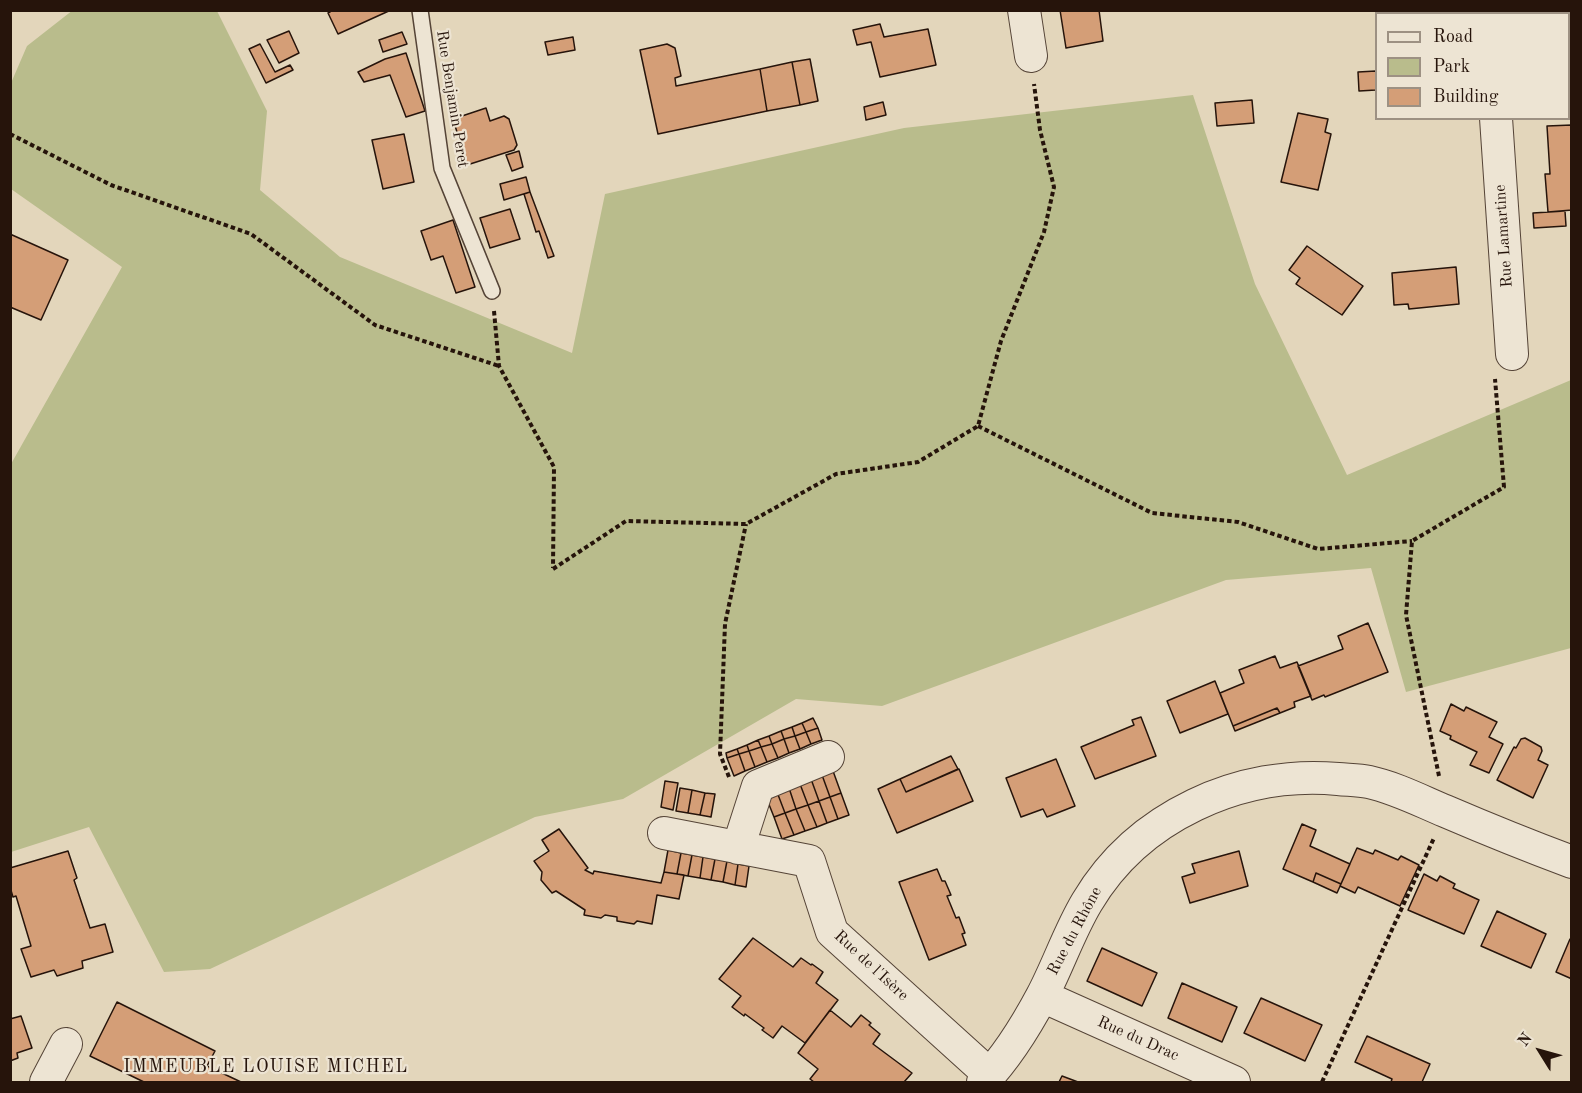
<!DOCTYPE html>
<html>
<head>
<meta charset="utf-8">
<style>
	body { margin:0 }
	#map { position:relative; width:1582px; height:1093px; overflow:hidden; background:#e3d6bb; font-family:"Old Standard TT",serif }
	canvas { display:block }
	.frame { position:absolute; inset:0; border:12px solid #26140b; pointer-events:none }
	.legend { position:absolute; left:1375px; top:12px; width:195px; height:108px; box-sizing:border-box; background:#ede4d3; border:2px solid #9d9183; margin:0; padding:8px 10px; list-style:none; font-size:18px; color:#26140b }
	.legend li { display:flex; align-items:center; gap:12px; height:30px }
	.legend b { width:30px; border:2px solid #9d9183 }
	.north { position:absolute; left:1510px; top:1021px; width:60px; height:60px; -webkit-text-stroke:4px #ede4d3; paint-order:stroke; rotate:307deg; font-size:16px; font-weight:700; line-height:24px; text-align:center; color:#26140b }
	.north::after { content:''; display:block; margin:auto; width:21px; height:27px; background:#26140b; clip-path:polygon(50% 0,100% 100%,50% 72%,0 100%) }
</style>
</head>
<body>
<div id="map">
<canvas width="1582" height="1093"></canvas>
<div class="frame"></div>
<ul class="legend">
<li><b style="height:8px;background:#ede4d3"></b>Road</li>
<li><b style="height:16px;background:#b9bc8c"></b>Park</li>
<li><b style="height:16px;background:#d49e77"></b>Building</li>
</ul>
<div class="north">N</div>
</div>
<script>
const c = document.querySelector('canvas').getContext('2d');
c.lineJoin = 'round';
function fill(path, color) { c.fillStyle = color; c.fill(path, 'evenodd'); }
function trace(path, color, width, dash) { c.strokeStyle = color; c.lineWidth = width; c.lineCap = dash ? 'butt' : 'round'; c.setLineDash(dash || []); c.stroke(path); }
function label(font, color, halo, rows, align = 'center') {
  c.font = font + ' "Old Standard TT",serif'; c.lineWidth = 4.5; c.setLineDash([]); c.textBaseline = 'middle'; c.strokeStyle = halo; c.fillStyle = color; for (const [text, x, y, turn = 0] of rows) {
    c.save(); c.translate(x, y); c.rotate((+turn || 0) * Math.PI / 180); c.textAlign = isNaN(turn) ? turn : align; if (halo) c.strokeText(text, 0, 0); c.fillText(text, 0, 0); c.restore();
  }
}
fill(new Path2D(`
	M73,10L217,11L267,111L260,190L340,257L572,353L605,194L904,128L1193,95L1255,284L1347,475L1571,380V648L1406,692L1371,568L1226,580L882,706L796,699L623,799L535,817L210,969L164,972L89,827L11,852V464L122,267L11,189V83L27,46Z`), '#b9bc8c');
const building = new Path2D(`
	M333,10H391L338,34L328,13Z
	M1060,10H1099L1103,41L1066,48Z
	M1416,10H1454V14H1416Z
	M1531,10H1565V14H1532Z
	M880,24L884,37L928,29L936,65L880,77L871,42L857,45L853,30Z
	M289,31L299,53L279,63L267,40Z
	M402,32L407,44L383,52L379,40Z
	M573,37L575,50L548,55L545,42Z
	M260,44L275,72L290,65L293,70L266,83L249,49Z
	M667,44L675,48L681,76L675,78L676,86L760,69L767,111L658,134L640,50Z
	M406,53L425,111L406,117L390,75L364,82L358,72L385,59Z
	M810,59L818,101L800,105L792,62Z
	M792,62L800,105L767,111L760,69Z
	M1376,71V90L1359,91L1358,72Z
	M1252,100L1254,123L1217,126L1215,103Z
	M883,102L886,115L866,120L864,107Z
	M486,108L490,121L504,116L509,119L517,145L514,150L467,165L453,119Z
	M1298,113L1328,119L1325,132L1331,134L1318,190L1281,182Z
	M1572,125V210L1548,212L1545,174H1550L1547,126Z
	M404,134L414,182L383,189L372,140Z
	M519,151L523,167L512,171L506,155Z
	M526,177L530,192L504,200L500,184Z
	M530,192L554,256L548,258L539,231L536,232L524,194Z
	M510,209L520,239L490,248L480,218Z
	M1565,211L1566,226L1534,228L1533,213Z
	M453,220L475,287L456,293L443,256L431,260L421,231Z
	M10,234L68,260L41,320L10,307Z
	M1307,246L1363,286L1342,315L1296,284L1300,278L1289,270Z
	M1456,267L1459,304L1409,309L1408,304L1394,305L1392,273Z
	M1368,623L1388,672L1325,697L1324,695L1312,700L1298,666L1343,649L1338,636Z
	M1275,656L1280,668L1297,662L1311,696L1294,702L1295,707L1280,713L1277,708L1233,726L1220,693L1244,683L1239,670Z
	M1215,681L1228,714L1180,733L1167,701Z
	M1451,704L1464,711L1466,707L1497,722L1489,737L1503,744L1489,773L1470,765L1477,752L1450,739L1451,736L1440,731Z
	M1277,708L1280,713L1235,731L1233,726Z
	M1141,717L1156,756L1095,779L1081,747L1134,725L1132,720Z
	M813,718L818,728L806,732L802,723Z
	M802,723L806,732L795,736L792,727Z
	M792,727L795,736L784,739L781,731Z
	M818,728L822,740L811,744L806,732Z
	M781,731L784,739L772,744L769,736Z
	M806,732L811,744L800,749L795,736Z
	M769,736L772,744L761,747L758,740Z
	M795,736L800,749L789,753L784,739Z
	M1525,738L1541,747L1542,751L1538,760L1548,765L1533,798L1497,780L1514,747L1516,748L1521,739Z
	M784,739L789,753L778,758L772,744Z
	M758,740L761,747L749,751L747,745Z
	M772,744L778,758L767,762L761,747Z
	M747,745L749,751L739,754L737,749Z
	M761,747L767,762L755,767L749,751Z
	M737,749L739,754L727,758L726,753Z
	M749,751L755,767L745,771L739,754Z
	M739,754L745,771L734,776L727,758Z
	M951,756L958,769L906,792L900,779Z
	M1056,759L1075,806L1047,817L1043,809L1021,817L1006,778Z
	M959,769L973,801L897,833L878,789L900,779L906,792Z
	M833,771L841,793L830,797L822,775Z
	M822,775L830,797L819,801L811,779Z
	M811,779L819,801L808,805L800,784Z
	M665,781L678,783L673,810L661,807Z
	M800,784L808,805L796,809L789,788Z
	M680,788L692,790L688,813L676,811Z
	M789,788L796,809L785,813L777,792Z
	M692,790L705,793L700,815L688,813Z
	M777,792L785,813L774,817L766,797Z
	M705,793L715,794L711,817L700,815Z
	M841,793L849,815L838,819L830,797Z
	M830,797L838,819L827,823L819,801Z
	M819,801L827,823L817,827L808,805Z
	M808,805L817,827L805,831L796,809Z
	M796,809L805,831L794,835L785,813Z
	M785,813L794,835L782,839L774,817Z
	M1302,824L1316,830L1310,846L1350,864L1341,884L1316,873L1313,882L1283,869Z
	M559,829L588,868L585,870L593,874L594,871L661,883L664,872L684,875L679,899L657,895L652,924L637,921L634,924L617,921V917L605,915L601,918L584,915L585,910L556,891L552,893L541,880L542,872L534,861L549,851L542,840Z
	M1357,848L1373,854L1375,850L1398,860L1401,856L1419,865L1400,906L1358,887L1355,893L1340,886Z
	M668,850L681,853L677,874L664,872Z
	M68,851L77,878L74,880L90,928L105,924L113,952L82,961L83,968L57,976L54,970L31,977L21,949L31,946L16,896L13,897L10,887V868Z
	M1239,851L1248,886L1190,903L1182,877L1195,873L1192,864Z
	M681,853L692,855L688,876L677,874Z
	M692,855L703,857L700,878L688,876Z
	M703,857L715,859L711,880L700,878Z
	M715,859L727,861L723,882L711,880Z
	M727,861L738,864L735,885L723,882Z
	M738,864L749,866L746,887L735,885Z
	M937,869L942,881H945L951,895L947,896L956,918L959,917L965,933L962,934L966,945L929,960L899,882Z
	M1316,873L1341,884L1337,893L1313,882Z
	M1424,874L1437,881L1440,876L1455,884L1453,888L1479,900L1464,934L1408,910Z
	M1497,911L1546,934L1531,968L1481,946Z
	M753,938L793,967L801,958L811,965L812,964L823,972L816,983L838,1000L805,1043L782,1026L773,1038L762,1030L764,1028L745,1014L744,1016L732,1007L741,996L719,979Z
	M1570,939H1572V979L1556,972Z
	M1102,948L1157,973L1142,1006L1087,981Z
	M1182,983L1237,1007L1222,1042L1168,1018Z
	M1261,998L1322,1025L1305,1061L1244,1033Z
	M117,1002L215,1051L207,1066L241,1082H144L90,1056Z
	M830,1010L851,1027L861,1015L871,1023L869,1025L880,1034L873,1044L912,1073L904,1082H814L810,1079L818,1069L798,1053Z
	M21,1016L32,1048L17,1053L18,1058L10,1061V1019Z
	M1367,1036L1430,1064L1422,1082H1391L1392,1079L1355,1062Z
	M1062,1076L1078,1082H1059Z`);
fill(building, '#d49e77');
trace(building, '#26140b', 1.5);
const service = new Path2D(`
	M420,10L442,168L492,291`);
const minor = new Path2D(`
	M1024,10L1031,56
	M1489,10V14
	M1496,118L1512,354
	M664,833L809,861L832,932L990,1075
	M738,848L758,786L828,757
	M1042,996L1234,1082
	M46,1082L66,1044
	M983,1082C1006,1058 1026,1026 1042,996C1058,966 1069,932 1087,902C1138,816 1240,770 1338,779C1348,780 1359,780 1369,782C1396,788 1421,801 1445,811C1487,829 1529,846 1572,862`);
trace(service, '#554437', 18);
trace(minor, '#554437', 34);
trace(new Path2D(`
	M10,134L111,185L251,234L375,325L499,366
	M494,311L499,366L554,467L553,568
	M978,426L1152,513L1238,522L1318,549L1412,541
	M553,569L626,521L746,524L836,474L918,462L978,426L1001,341L1044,232L1054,187L1040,130L1034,84
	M1439,776L1406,615L1412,541L1504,487L1495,379
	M729,777L720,754L725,624L746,524
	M1322,1082L1434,838`), '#26140b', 4, [4.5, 3]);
trace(service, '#ede4d3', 15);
trace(minor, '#ede4d3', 32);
label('16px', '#26140b', '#ede4d3', [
	["Rue Benjamin Peret",452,99,81],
	["Rue Lamartine",1504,236,-94],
	["Rue du Rhône",1075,931,-62],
	["Rue de l'Isère",871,966,43],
	["Rue du Drac",1138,1039,24]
]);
c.letterSpacing = '1.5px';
label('18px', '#26140b', '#ede4d3', [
	["IMMEUBLE LOUISE MICHEL",266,1067]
]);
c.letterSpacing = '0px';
</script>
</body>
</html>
